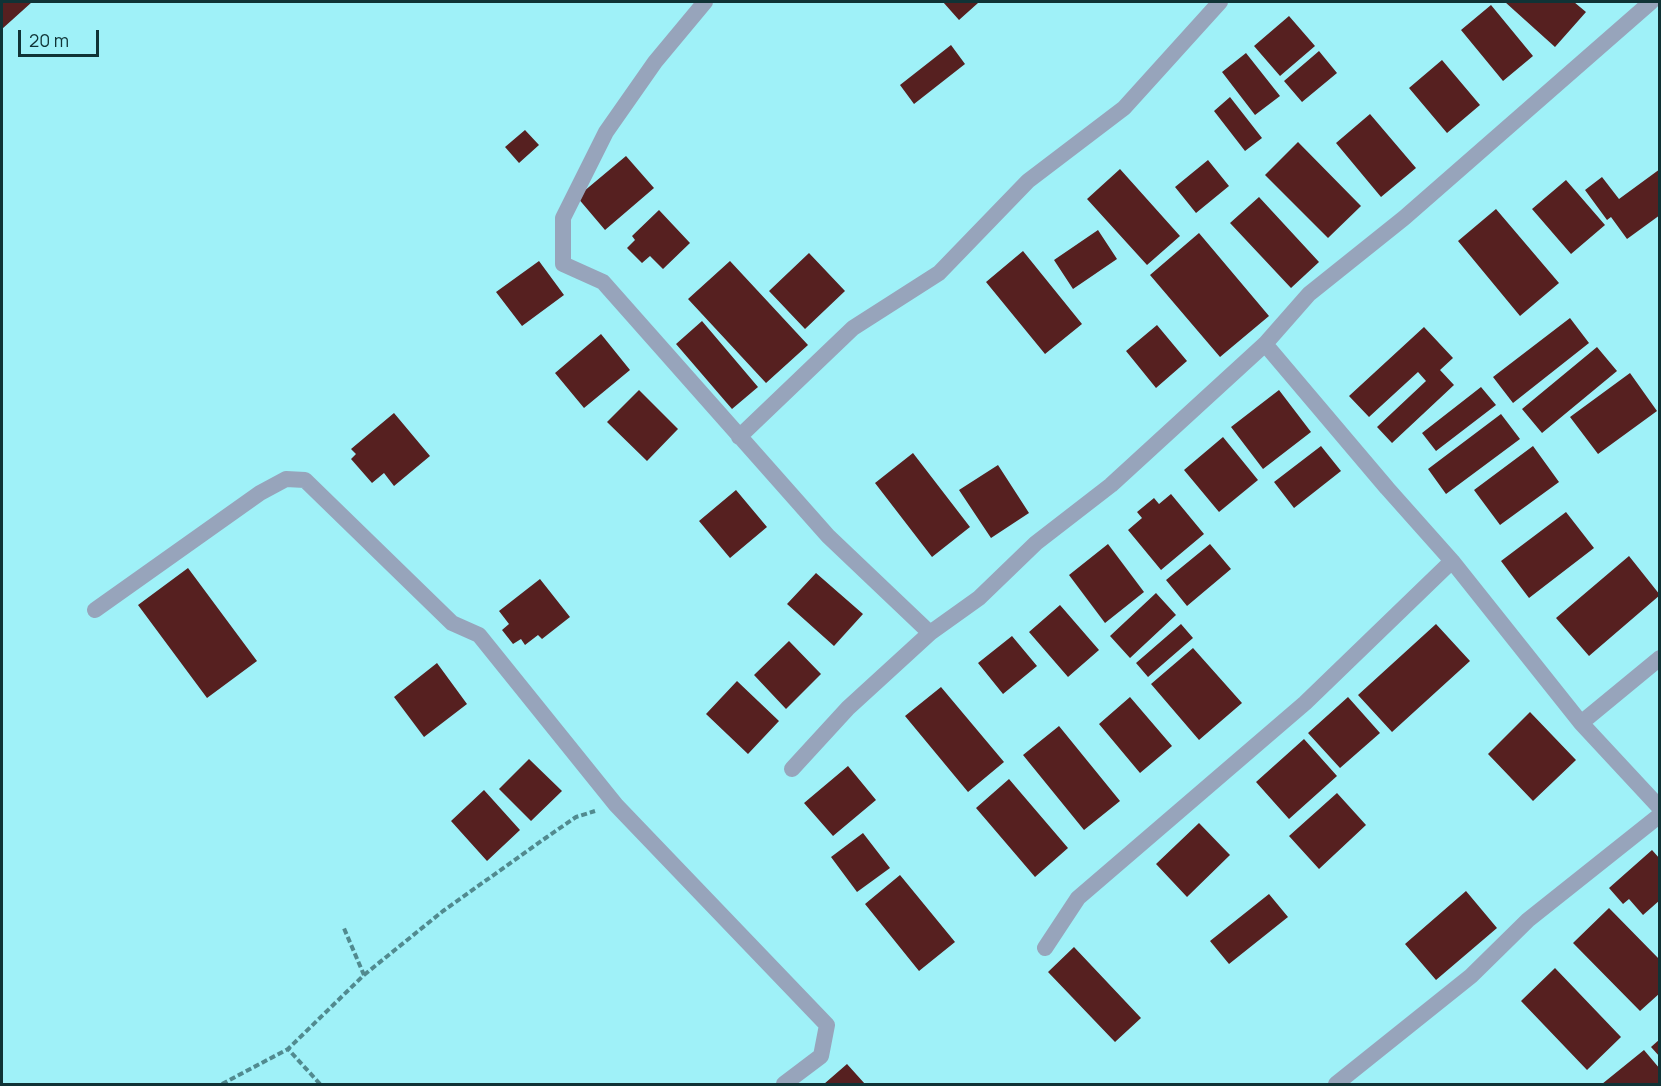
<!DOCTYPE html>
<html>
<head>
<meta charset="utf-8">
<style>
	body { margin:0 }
	#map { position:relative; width:1661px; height:1086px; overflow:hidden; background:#9ff1f8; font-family:Manrope,sans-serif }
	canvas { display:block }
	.frame { position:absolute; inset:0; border:3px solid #103336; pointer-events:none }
	.scale { position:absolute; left:18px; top:30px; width:81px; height:27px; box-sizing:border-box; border:3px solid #103336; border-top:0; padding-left:8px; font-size:18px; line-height:21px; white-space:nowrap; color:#103336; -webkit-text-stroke:4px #9ff1f8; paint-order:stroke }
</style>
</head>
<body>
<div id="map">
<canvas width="1661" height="1086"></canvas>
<div class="frame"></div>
<div class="scale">20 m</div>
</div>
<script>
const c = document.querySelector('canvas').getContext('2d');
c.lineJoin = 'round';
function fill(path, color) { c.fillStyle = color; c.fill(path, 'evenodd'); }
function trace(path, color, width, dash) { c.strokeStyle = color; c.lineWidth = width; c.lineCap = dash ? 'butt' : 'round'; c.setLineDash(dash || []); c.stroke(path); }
fill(new Path2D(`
	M2,2H32L2,29Z
	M943,2H977L978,3L959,20Z
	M1505,2H1574L1586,12L1555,47Z
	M1491,5L1533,56L1503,81L1461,30Z
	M1289,16L1315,46L1280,76L1254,46Z
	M951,45L965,64L914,104L900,85Z
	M1319,51L1337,73L1302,102L1284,81Z
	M1246,53L1280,96L1255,115L1222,72Z
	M1442,60L1480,105L1447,133L1409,88Z
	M1230,97L1262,138L1245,151L1214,111Z
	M1370,114L1416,168L1381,197L1336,143Z
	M525,130L539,145L519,163L505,147Z
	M1298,142L1361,206L1328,238L1265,175Z
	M626,156L654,188L605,230L577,197Z
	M1208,160L1229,186L1196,213L1175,187Z
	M1120,169L1180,236L1147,265L1087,199Z
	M1660,169V215L1627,239L1611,217L1607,220L1585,190L1602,177L1619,199Z
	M1566,180L1605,225L1571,254L1532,209Z
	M1259,197L1319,262L1291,288L1230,223Z
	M1496,209L1559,283L1520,316L1458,241Z
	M659,210L690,243L663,269L650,256L642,263L627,248L635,240L632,236Z
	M1098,230L1117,259L1073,289L1054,260Z
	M1199,233L1269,316L1220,357L1150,275Z
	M1023,251L1082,324L1045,354L986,282Z
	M809,253L845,291L805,329L769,291Z
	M539,261L564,295L522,326L496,292Z
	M730,261L808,345L766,383L688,299Z
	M1570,318L1589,343L1513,403L1493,377Z
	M702,321L758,387L732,409L676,344Z
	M1157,325L1187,361L1156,388L1126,351Z
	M1424,327L1453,358L1440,370L1454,385L1392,443L1377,427L1426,381L1418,372L1369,417L1349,396Z
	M601,334L630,370L584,408L555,373Z
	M1597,347L1617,371L1542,433L1522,409Z
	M1630,373L1657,411L1598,454L1570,417Z
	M1481,387L1496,405L1436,451L1422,433Z
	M639,390L678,429L647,461L607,422Z
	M1279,390L1311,432L1263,469L1231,427Z
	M394,413L430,456L394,486L384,473L372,483L351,459L356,454L351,449Z
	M1501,414L1520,439L1446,494L1428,469Z
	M1223,437L1258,480L1219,512L1184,470Z
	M1321,446L1341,471L1294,508L1274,482Z
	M1533,446L1559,482L1500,525L1474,490Z
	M913,453L970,527L932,557L875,483Z
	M998,465L1029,513L991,538L959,490Z
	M736,490L767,527L730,558L699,521Z
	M1171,494L1204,534L1161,570L1128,530L1142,518L1137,512L1154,498L1159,504Z
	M1566,512L1594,548L1529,598L1501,561Z
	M1108,544L1144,592L1105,623L1069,575Z
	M1210,544L1231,569L1187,606L1166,580Z
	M1629,556L1660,595L1589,656L1556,618Z
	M188,568L257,661L207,698L138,605Z
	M816,573L863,614L834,646L787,604Z
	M540,579L570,617L542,639L538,635L525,645L521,639L513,644L502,630L509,624L499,611Z
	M1156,593L1176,615L1130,658L1110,636Z
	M1060,605L1099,650L1068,677L1029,632Z
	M1181,624L1193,638L1148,677L1136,663Z
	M1436,624L1470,661L1392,732L1358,695Z
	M1012,636L1037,666L1003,694L978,663Z
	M789,641L821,674L786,709L754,675Z
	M1193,648L1242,703L1199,740L1151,684Z
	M437,663L467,704L424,737L394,697Z
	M737,681L779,721L748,754L706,714Z
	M941,687L1004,762L968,792L905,716Z
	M1130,697L1172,746L1140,773L1099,724Z
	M1348,697L1380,733L1340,768L1308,733Z
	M1530,712L1576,760L1533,801L1488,754Z
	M1059,726L1120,801L1084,830L1023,755Z
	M1304,739L1337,776L1289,819L1256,782Z
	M529,759L562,791L531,821L499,789Z
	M848,766L876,800L833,836L804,803Z
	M1009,779L1068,848L1035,877L976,808Z
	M484,790L520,830L487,861L451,821Z
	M1337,793L1366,825L1319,869L1289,836Z
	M1199,823L1230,855L1187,897L1156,864Z
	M863,833L890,868L857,892L831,857Z
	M1652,850L1660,859V900L1643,915L1629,899L1623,904L1609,888Z
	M900,875L955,942L919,971L865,904Z
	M1466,891L1497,928L1436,980L1405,944Z
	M1269,894L1288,917L1229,964L1210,941Z
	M1609,908L1660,960V993L1640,1011L1573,943Z
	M1074,947L1141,1018L1115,1042L1048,972Z
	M1555,968L1621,1037L1587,1070L1521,1001Z
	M1660,1039V1057L1651,1047Z
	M1644,1050L1660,1069V1082L1656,1084H1602Z
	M847,1064L865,1084H824Z`), '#562020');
trace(new Path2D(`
	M364,975L443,911L547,837L576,817L595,811
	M222,1084L288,1049
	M320,1084L288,1049L364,975L343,926`), '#518a8f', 4, [6, 3]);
trace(new Path2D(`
	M705,2L655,62L606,132L563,218V264L603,282L828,536L930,633
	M1265,344L1387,488L1452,561L1581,723L1660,808
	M739,437L853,328L939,273L1028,181L1124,108L1220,2
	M95,610L260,493L286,479L305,480L452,623L479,635L616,805L827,1025L821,1056L784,1084
	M1581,723L1660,658
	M792,769L848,708L930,633L979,598L1036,543L1111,485L1265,344L1309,294L1404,218L1651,2
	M1045,948L1078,898L1305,703L1452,561
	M1336,1084L1471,976L1528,920L1660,815`), '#97a4bb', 16);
</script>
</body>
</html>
